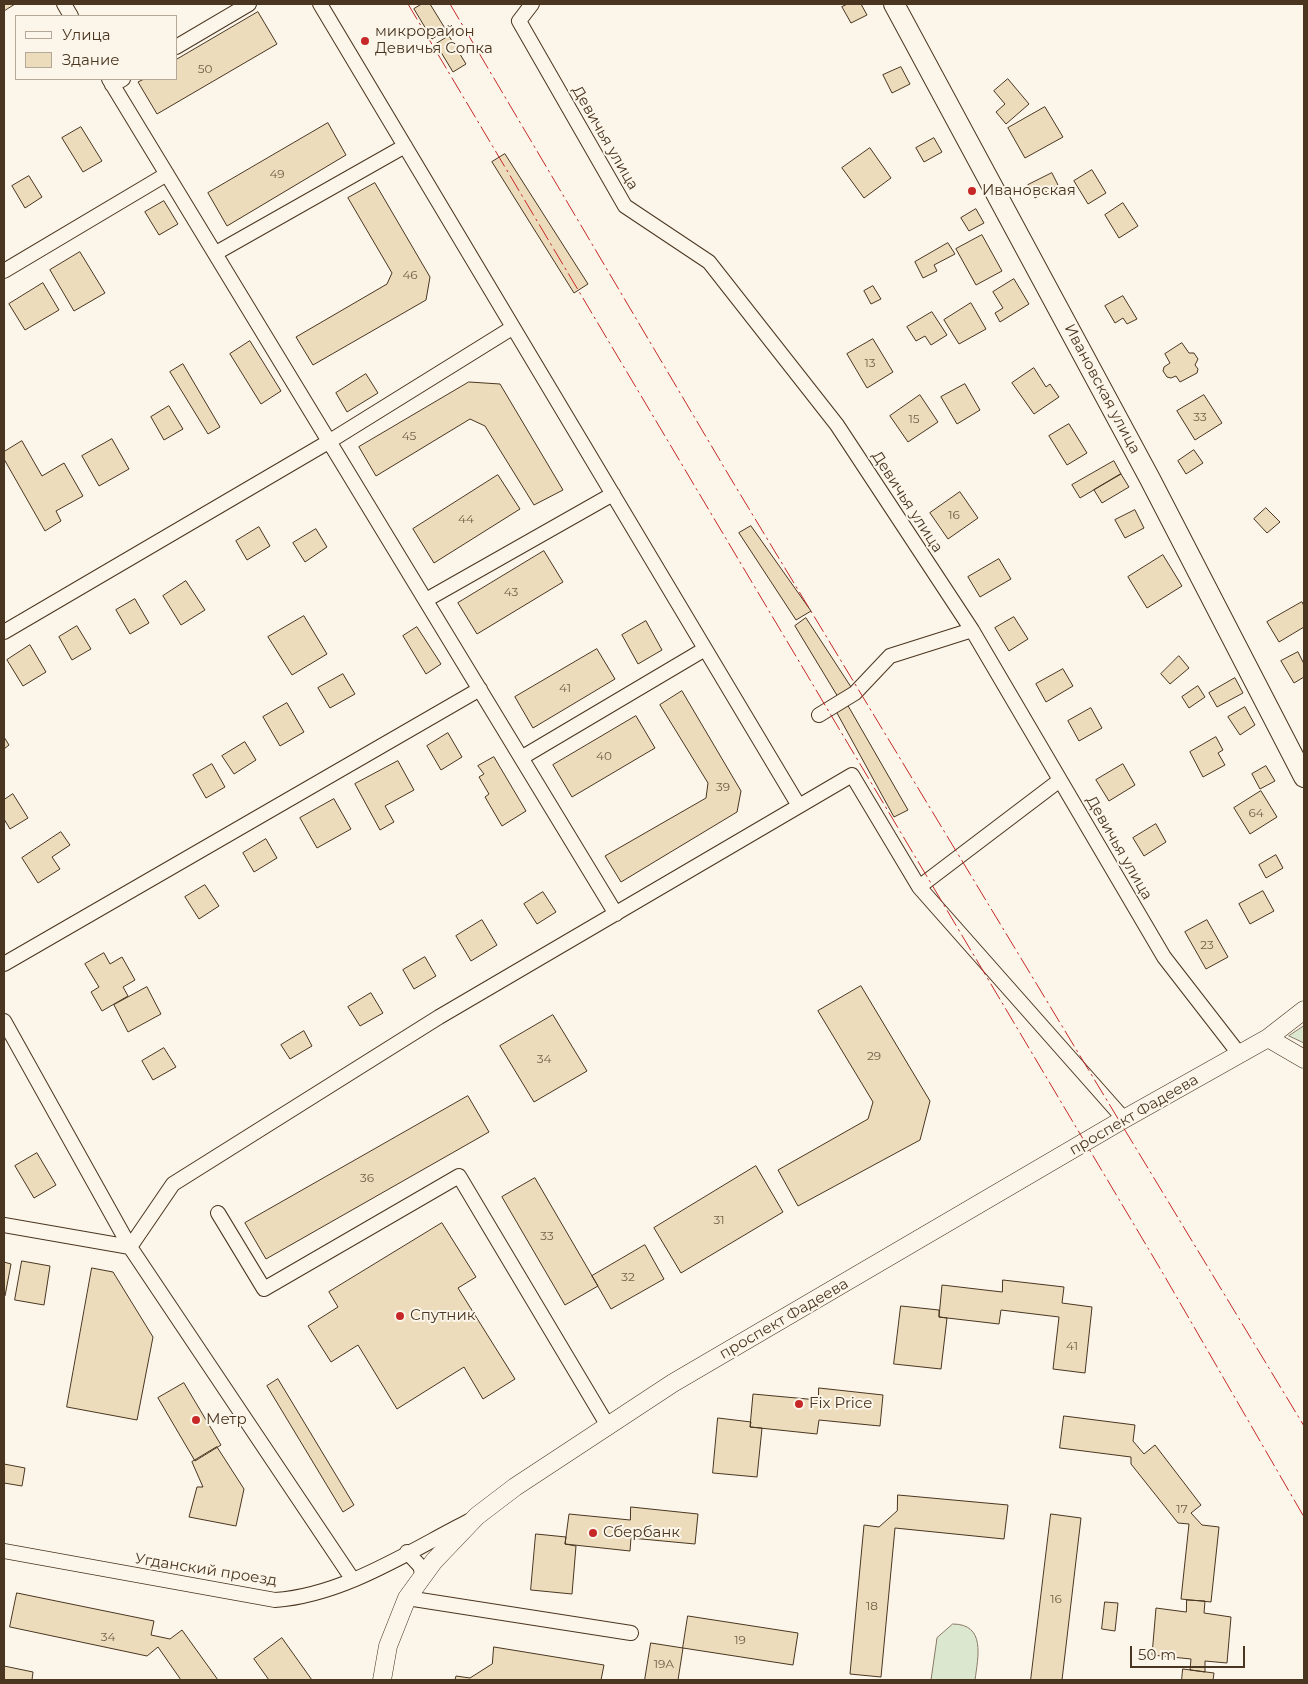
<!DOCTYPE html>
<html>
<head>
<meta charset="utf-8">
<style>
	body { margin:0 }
	#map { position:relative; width:1308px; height:1684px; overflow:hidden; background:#fbf6e9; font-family:Montserrat,sans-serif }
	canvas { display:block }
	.frame { position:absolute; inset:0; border:5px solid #4a3520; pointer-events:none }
	.legend { position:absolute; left:15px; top:15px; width:162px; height:65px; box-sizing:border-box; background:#fbf6e9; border:1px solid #b4a999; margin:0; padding:6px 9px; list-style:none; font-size:15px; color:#4a3520 }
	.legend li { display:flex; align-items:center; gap:10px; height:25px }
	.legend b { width:25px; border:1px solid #b4a999 }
	.scale { position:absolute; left:1130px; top:1646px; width:115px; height:22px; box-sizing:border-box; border:2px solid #4a3520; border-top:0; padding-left:6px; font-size:15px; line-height:18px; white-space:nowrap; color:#4a3520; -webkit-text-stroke:4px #fbf6e9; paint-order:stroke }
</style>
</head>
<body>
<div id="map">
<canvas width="1308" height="1684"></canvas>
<div class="frame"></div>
<ul class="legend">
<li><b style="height:6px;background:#fbf6e9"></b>Улица</li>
<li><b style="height:14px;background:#ecdcbc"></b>Здание</li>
</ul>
<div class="scale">50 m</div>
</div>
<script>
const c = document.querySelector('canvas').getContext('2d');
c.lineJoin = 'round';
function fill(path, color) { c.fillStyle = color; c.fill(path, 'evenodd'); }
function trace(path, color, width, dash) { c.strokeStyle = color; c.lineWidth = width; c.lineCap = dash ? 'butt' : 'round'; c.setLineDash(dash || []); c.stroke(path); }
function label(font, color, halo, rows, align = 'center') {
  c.font = font + ' Montserrat,sans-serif'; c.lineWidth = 4; c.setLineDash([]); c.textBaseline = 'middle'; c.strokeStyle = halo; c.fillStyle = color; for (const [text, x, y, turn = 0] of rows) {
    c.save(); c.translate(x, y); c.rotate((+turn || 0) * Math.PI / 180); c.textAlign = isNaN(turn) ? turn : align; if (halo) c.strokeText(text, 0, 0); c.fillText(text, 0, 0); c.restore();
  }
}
const green = new Path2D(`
	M1304,1026V1043L1289,1036Z
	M953,1624C986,1624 978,1657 975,1680H931L937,1638Z`);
fill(green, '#dce7d0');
trace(green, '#887966', 1);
const building = new Path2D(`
	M4,4H15L4,11Z
	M422,4H430L446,30L432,39L414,9Z
	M848,4H861L867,15L851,23L842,7Z
	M258,12L277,44L157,114L138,82L144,79H176V60Z
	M449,36L466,64L453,72L436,44Z
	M901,67L910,84L892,93L883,75Z
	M1008,79L1029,104L1006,124L996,112L1005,104L994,91Z
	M1045,107L1063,137L1025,158L1008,128Z
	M328,123L346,155L227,226L208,193Z
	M81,127L102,161L83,172L62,138Z
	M934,138L942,152L924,162L916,148Z
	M870,148L891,178L864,198L842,168Z
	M505,154L588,284L574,293L492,162Z
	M1092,170L1106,193L1088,204L1074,181Z
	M1052,173L1058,185L1035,198L1028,185Z
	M29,176L42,197L25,208L12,186Z
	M375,183L430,277L426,300L313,365L296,337L387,284L392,273L348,198Z
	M164,201L178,224L159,235L145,212Z
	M1123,203L1138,226L1119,238L1105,215Z
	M976,209L984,223L969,231L961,218Z
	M982,235L1002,271L976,285L956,249Z
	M948,243L955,254L934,265L937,271L923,278L915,262Z
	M80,252L105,293L74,311L50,270Z
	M1014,279L1029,304L1000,322L995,313L1003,308L993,292Z
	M43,283L59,310L25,330L9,304Z
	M873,286L881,299L871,304L864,291Z
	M1123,296L1137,319L1127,324L1123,318L1115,323L1105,306Z
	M971,303L986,329L959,344L944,320Z
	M932,312L947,335L931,345L925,336L916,341L907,327Z
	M873,339L893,372L867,388L847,354Z
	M250,341L281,391L261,404L230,354Z
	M1182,343L1189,353H1194L1198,359L1195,365L1198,369L1197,373L1180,382L1176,376L1171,378L1167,377L1163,371L1164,367L1170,363L1165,354Z
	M183,364L220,427L208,434L170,372Z
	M1034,368L1046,387L1050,384L1059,397L1034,414L1012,383Z
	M366,374L378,393L347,412L336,393Z
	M469,382L500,384L563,490L534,505L485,426L470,419L376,476L359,447Z
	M965,384L980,410L957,424L941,397Z
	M920,395L938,422L908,442L890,416Z
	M1204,395L1222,423L1195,440L1177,411Z
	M169,406L183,429L164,440L151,417Z
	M1069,424L1087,453L1067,465L1049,436Z
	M112,439L129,469L99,486L82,456Z
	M22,441L42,476L64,463L83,496L56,511L61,521L45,531L4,459V452Z
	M1194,450L1203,463L1186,474L1178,461Z
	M1114,461L1121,474L1080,498L1072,485Z
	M1121,474L1129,487L1102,503L1094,490Z
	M498,475L520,509L434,563L413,529Z
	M960,492L978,518L948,539L930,513Z
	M1266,508L1280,522L1267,533L1254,519Z
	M1135,510L1144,528L1125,538L1115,520Z
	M751,526L811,611L796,620L739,533Z
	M259,527L270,546L247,560L236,541Z
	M316,529L327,547L305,562L293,543Z
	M544,551L563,582L477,634L458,603Z
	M1163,555L1182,586L1147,608L1128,577Z
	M999,559L1011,579L980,597L968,577Z
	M186,581L205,610L181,625L163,596Z
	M135,599L149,623L130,634L116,610Z
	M1302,602L1304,606V627L1279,642L1267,622Z
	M304,616L327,654L292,675L268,637Z
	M1014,617L1028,639L1009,651L995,628Z
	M806,618L853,690L838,697L795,626Z
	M646,621L662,650L638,664L622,635Z
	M77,626L91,649L72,660L59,637Z
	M417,627L441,664L426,674L403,636Z
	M30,645L46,672L23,686L7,660Z
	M597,649L615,679L533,728L515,697Z
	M1298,652L1304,664V677L1294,683L1281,661Z
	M1179,656L1189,668L1170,684L1161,674Z
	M1063,669L1073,686L1046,702L1036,684Z
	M343,674L355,694L330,708L318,688Z
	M1235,678L1243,693L1217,707L1209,693Z
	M1198,686L1205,697L1189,708L1182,697Z
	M682,691L741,791L737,812L621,882L605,856L706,798L708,783L660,705Z
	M287,703L304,732L280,746L263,717Z
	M847,704L908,810L894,817L837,713Z
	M1245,707L1255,725L1240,735L1228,717Z
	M1091,708L1102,728L1079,741L1068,721Z
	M636,716L655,748L572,797L553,765Z
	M448,733L462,757L441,770L427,746Z
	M4,737L9,745L4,749Z
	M1216,737L1223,750L1218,753L1225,765L1203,777L1190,752Z
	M245,742L256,760L234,774L222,756Z
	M494,757L526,811L502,826L485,797L489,794L479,777L484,774L478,766Z
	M398,761L414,790L385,806L394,822L380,830L355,784Z
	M212,764L225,787L206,798L193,775Z
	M1123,764L1135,785L1109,801L1096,780Z
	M1266,766L1275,781L1260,789L1252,774Z
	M1261,791L1277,817L1250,834L1234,808Z
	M13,794L28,818L10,829L4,819V800Z
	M334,799L351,829L317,848L300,818Z
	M1156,824L1166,842L1144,856L1133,838Z
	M61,832L70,845L52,857L60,869L38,883L22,858Z
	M266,839L277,858L254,872L243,853Z
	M1276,855L1283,868L1266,878L1259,865Z
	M205,885L219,906L199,919L185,897Z
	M1263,891L1274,911L1250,924L1239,904Z
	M543,892L556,912L537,924L524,904Z
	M482,920L497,945L471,961L456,936Z
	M1207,920L1228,957L1206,969L1185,932Z
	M104,953L110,964L122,957L135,980L123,987L128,996L102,1011L91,992L99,987L85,964Z
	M425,957L436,976L414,989L403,970Z
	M861,986L930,1101L920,1140L798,1206L778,1170L868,1119L873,1102L818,1011Z
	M147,987L161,1014L128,1032L114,1005Z
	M371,993L383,1013L360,1026L348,1007Z
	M553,1015L587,1071L534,1102L500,1046Z
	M304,1031L312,1046L290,1059L281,1045Z
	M164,1048L176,1067L153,1080L142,1061Z
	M468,1096L489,1132L266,1259L245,1223Z
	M37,1153L56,1185L34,1198L15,1166Z
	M756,1166L783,1212L681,1273L654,1228Z
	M535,1178L598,1286L565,1305L502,1197Z
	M442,1223L476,1277L458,1288L515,1379L483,1399L464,1367L397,1409L358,1345L331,1362L308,1326L338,1307L329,1292Z
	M645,1245L664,1279L611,1309L592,1276Z
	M22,1261L50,1266L44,1305L15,1300Z
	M4,1262L11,1264L5,1296H4Z
	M92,1268L113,1272L153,1337L137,1420L67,1407Z
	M1003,1280L1064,1287L1062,1303L1092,1307L1085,1373L1053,1369L1059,1317L1001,1310L999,1324L939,1317L942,1285L1002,1292Z
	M901,1306L939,1310V1317L947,1318L941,1369L894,1364Z
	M278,1379L354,1505L343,1512L267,1386Z
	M184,1383L221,1445L195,1461L158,1398Z
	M819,1388L883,1395L880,1426L819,1420L817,1434L750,1427L753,1394L818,1400Z
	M1064,1416L1135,1425L1133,1441L1144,1454L1155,1445L1201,1505L1191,1513L1202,1525L1219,1527L1211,1602L1181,1599L1189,1524L1178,1523L1131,1464V1457L1060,1448Z
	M718,1418L751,1422L750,1427L762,1428L757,1477L713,1473Z
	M217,1447L244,1489L236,1526L189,1517L197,1487H203L192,1462Z
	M4,1464L25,1468L22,1486L4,1483Z
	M898,1495L1008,1505L1004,1539L895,1528L881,1677L850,1674L864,1525L879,1527L897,1511Z
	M631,1507L698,1514L695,1544L631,1538L630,1551L565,1544L569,1514L630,1520Z
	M1051,1514L1081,1518L1062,1680H1031Z
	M536,1534L566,1537L565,1544L576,1546L572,1594L531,1590Z
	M17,1593L154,1621L151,1635L170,1639L182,1630L218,1680H181L158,1647L147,1656L10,1627Z
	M1187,1600L1205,1601L1204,1613L1231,1617L1227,1663L1205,1661V1672L1190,1670L1191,1659L1152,1655L1156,1608L1186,1612Z
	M1105,1602L1118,1603L1115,1631L1102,1629Z
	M688,1616L798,1633L793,1665L683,1648Z
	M282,1638L312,1680H269L254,1659Z
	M651,1643L683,1648L678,1680H645Z
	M494,1647L604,1665L601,1680H455L456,1676L470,1678L492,1664Z
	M4,1666L33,1672L32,1680H4Z
	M1183,1669L1214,1673L1213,1680H1182Z`);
fill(building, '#ecdcbc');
trace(building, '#4a3520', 1);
const minor = new Path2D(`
	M64,4L71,16
	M320,4L799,806
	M532,4L519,21L625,206L709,262L837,425L972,630L1164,957L1240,1055
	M176,47L249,4
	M109,79L616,914
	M112,85L123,79
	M216,253L405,146
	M4,271L167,174
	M426,600L613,494
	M4,632L330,441L512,328
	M819,715L855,693L890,656L972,630
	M521,758L705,649
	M919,887L1060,780
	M4,964L480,689
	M4,1021L130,1247L353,1580
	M218,1213L264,1289L459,1176L608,1426
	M4,1225L130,1247L173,1184L439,1017L852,775L919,887L1124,1119
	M4,1551L275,1600C344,1595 408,1552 469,1521
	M407,1552L420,1566L423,1576
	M407,1598L631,1633`);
const tertiary = new Path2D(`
	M1268,1038L1304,1059
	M382,1680L388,1646L407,1598L434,1561L477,1516L515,1487L673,1383L1124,1119L1268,1038L1304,1010`);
const secondary = new Path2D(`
	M894,4L1150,479L1304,777`);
trace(minor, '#4a3520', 16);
trace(tertiary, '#4a3520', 19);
trace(secondary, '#4a3520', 22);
trace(minor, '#fbf6e9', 14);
trace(tertiary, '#fbf6e9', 18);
trace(secondary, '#fbf6e9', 20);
trace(new Path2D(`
	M408,4L1161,1270L1304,1517
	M450,4L731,479L1304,1426`), '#c62828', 1, [18, 4, 2.5, 4]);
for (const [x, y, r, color] of [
	[365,41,5,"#c62828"],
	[972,191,5,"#c62828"],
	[400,1316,5,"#c62828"],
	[799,1404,5,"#c62828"],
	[196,1420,5,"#c62828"],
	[593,1533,5,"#c62828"]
]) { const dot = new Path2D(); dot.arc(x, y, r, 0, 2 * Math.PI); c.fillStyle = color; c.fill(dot); trace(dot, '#fbf6e9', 2); }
label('12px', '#725f47', null, [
	["50",205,69],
	["49",277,174],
	["46",410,275],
	["13",870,363],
	["33",1200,417],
	["15",914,419],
	["45",409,436],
	["16",954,515],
	["44",466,519],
	["43",511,592],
	["41",565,688],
	["40",604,756],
	["39",723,787],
	["64",1256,813],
	["23",1207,945],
	["29",874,1056],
	["34",544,1059],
	["36",367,1178],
	["31",719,1220],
	["33",547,1236],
	["32",628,1277],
	["41",1072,1346],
	["17",1182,1509],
	["16",1056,1599],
	["18",872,1606],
	["34",108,1637],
	["19",740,1640],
	["19А",664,1664]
]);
label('15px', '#4a3520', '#fbf6e9', [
	["микрорайон",375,32],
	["Девичья Сопка",375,49],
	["Ивановская",982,191],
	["Спутник",410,1316],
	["Fix Price",809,1404],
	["Метр",206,1420],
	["Сбербанк",603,1533]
], 'left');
label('15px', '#4a3520', '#fbf6e9', [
	["Девичья улица",605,138,60],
	["Ивановская улица",1102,389,62],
	["Девичья улица",907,502,57],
	["Девичья улица",1119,848,60],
	["проспект Фадеева",1134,1115,-30],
	["проспект Фадеева",784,1319,-30],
	["Угданский проезд",206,1570,9]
]);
</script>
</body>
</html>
